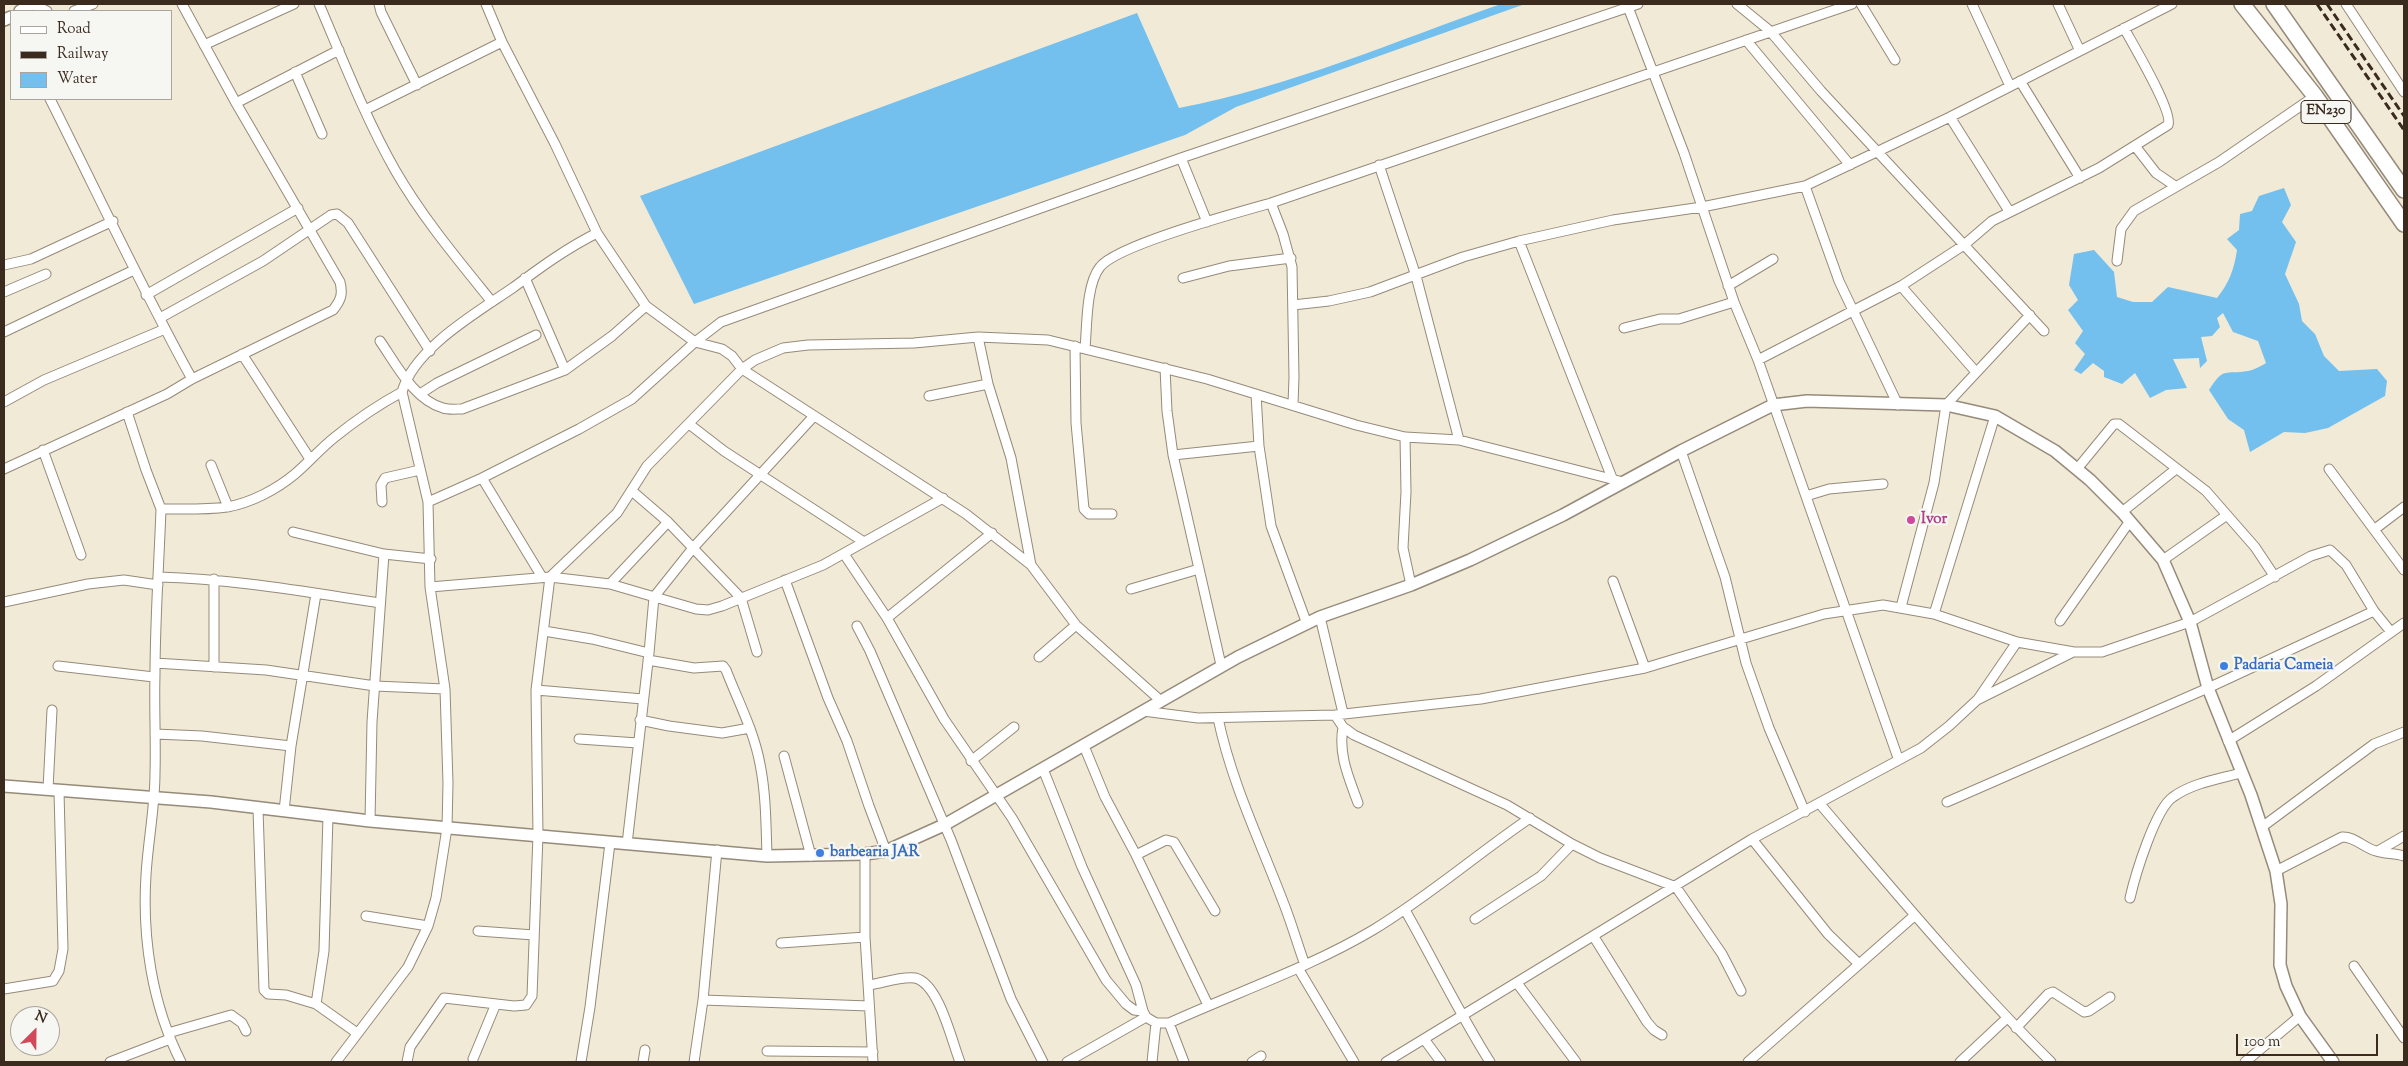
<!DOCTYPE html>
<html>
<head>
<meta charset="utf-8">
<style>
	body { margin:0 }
	#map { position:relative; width:2408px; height:1066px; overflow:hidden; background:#f1ead6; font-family:"Sorts Mill Goudy",serif }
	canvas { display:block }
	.frame { position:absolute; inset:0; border:5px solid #3b2a1e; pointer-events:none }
	.legend { position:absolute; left:10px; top:10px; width:162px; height:90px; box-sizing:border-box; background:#f6f6f2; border:1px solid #aba49d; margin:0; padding:6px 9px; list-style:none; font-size:15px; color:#3b2a1e }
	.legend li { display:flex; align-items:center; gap:10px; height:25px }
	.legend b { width:25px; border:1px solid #aba49d }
	.north { position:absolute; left:10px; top:1006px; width:50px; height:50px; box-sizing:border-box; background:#f6f6f2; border:1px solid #aba49d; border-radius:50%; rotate:23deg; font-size:14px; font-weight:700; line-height:20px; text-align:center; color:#3b2a1e }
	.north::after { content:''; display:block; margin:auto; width:18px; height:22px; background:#d1495b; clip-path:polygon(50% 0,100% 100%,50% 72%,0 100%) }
	.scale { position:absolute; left:2236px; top:1034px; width:142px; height:22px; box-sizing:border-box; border:2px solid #3b2a1e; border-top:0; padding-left:6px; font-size:15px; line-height:18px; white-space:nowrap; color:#3b2a1e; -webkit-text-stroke:4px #f6f6f2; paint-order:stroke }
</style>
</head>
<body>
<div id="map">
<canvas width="2408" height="1066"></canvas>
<div class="frame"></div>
<ul class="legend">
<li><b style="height:6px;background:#fff"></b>Road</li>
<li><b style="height:6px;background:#3b2a1e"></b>Railway</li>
<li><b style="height:14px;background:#73bfed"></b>Water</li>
</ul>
<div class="north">N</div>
<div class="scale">100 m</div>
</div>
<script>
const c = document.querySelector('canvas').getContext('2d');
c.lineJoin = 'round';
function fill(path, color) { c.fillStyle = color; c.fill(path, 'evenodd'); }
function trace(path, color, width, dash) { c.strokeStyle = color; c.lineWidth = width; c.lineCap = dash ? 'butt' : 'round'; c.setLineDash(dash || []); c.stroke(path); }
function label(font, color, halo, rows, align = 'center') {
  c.font = font + ' "Sorts Mill Goudy",serif'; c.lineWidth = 4.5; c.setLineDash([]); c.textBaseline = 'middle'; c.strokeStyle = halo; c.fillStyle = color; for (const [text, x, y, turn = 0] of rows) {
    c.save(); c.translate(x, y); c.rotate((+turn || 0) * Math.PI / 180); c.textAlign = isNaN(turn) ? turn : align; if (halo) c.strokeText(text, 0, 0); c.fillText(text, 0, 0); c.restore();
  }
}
fill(new Path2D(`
	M1501,4H1525L1236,107L1185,135L694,304L640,196L1137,13L1179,108C1290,87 1395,41 1501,4Z
	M2284,188L2291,205L2282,222L2296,242L2285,274L2299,304L2302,321L2315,334L2324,356L2339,371L2377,369L2387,381L2385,396L2328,428L2305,433L2284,432L2250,452L2244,430L2228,419L2209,390C2224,366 2225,375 2248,371C2254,370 2261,366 2266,363L2258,341L2233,332L2223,313L2217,318L2220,327L2212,336L2201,337L2207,361L2200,368L2199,358L2173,359L2187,388L2166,390L2150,398L2135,373L2122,384L2104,377V371L2093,363L2081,374L2074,370L2085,354L2075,343L2083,331L2068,310L2078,300L2069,285L2074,254L2094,250L2114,272L2117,297L2133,302H2152L2168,287L2217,298C2229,283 2234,270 2237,250L2227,239L2239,230L2240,214L2252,211L2259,196Z`), '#73bfed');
const street = new Path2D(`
	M32,4L47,11
	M319,4C343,60 365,117 395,170C422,217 458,260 492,302
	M379,4L381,12L417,85
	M486,4L502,42L555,144L597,233L646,306L695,342L722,349L732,356L742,369L966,514L1031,565L1076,625L1161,701
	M1737,4L1770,31L1821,91L2044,331
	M1861,4L1895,60
	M1972,4L2010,86
	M2058,4L2080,51
	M2346,4L2404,92
	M1628,7L1684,153L1734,302L1758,360L1898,758
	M74,11L93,4
	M1746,40L1850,165
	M204,45L294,4
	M295,72L322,134
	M2020,81L2080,178
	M50,99C97,192 141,287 192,379
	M236,103L339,50
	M365,110L502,42
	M1950,117L2009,211
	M2135,146L2156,173L2175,186
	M1181,158L1207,222
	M1379,165L1416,276L1459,440
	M1805,186L1839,281L1898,405
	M1271,203L1283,234L1292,267L1294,377L1293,404
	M1519,241L1612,478
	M2117,261L2121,229L2134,211L2219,162L2315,96
	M4,265L31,259L113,221
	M525,278L565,370
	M1183,278L1229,266L1291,258
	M1728,286L1773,259
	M1901,286L1975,371
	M4,292L46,274
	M146,295L298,208
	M1293,305L1329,301L1370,292L1463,257L1519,241L1613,220L1702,207L1805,186L1950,117L2172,4
	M160,318L263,261L331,215L337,214L348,223L430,351
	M1624,328L1660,319H1679L1734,302
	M4,332L134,270
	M978,337L988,384L1011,458L1031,565
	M380,341C396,364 414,400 443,408C449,410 456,409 462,409L565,370L612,336L646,306
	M1075,346L1076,423L1084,509L1089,514H1112
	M1085,349C1087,327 1086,284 1100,267C1117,245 1239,212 1271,203L1852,4
	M242,354L310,459
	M1758,360L1901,286L1964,245L1992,221L2099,168L2168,125C2174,113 2132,43 2124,28
	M1165,368L1167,411L1173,455L1221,665
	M420,394L437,383L536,335
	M1256,394L1259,446L1271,526L1307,624
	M929,396L988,384
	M4,402L44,380L165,329
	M127,412L146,470L161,509C183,509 205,510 227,507C251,503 277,489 295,474C309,462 321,448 335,437C356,420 378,405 402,392C414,348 478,312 514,287C541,267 567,248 597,233
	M689,424L724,451L864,542
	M1405,437L1406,492L1403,548L1411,585
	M43,450L81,555
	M1681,451L1725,577L1746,663L1769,728L1805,812
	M1173,455L1259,446
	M211,465L228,507
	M4,469L167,394L192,379L333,310C341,300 343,294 340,282L236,103L182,4
	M2077,469L2114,424H2119L2206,491L2255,547L2275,577
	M2329,469L2404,570
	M482,478L542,577
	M632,491L668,522L741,598L757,652
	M1806,496L1829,489L1883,484
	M382,502L381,485L385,478L420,470
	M428,502L482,478L579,429L632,399L695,342L721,322L1181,158L1638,4
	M161,509C159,564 155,620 155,675C154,708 156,741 155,773C155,807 148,841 146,875C142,938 152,1005 181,1062
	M2122,512L2176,469
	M2375,529L2404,507
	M293,532L384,554L431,559
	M844,554L887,618L944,719L1012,818L1106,980L1126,1004L1134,1010L1143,1011
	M2163,560L2227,515
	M159,577C234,579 306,592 380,603
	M785,580L828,698L847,741L869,806L886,851
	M1613,581L1645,668
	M610,584L668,522
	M430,587L550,577L610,584L696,609L708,610L722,606L823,565L943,498
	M1131,589L1199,569
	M4,602L88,584L124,580L158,585
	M1901,607L1934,483L1946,405L2030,315
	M1934,614L1995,416
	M1320,617L1343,713
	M887,618L992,533
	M2060,621L2130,521
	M857,626L870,651L951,840L1011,999L1043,1062
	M544,631L592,639L649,653
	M1039,657L1076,625
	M648,660L694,668L723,666L726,670C738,701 754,731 760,764C766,794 766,825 767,856
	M155,663L266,670L375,686L445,689
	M58,666L154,677
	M214,667V579
	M536,690L643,699
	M1978,699L2017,642
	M1143,711L1198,718L1335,715L1481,699L1645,668L1824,614L1883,605L1934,614L2017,642L2074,652H2102L2190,622L2311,556L2330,550L2346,565L2374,611L2391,632
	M1335,715L1343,727L1354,735L1507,805L1572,844L1600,858L1676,887L1722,954L1741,991
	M1218,718C1231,781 1259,839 1282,899C1291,921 1297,943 1305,965
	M640,720L669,726L722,733L750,728
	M1343,727C1338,755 1349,778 1358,803
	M155,734L202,736L291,746
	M579,739L638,743
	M2228,741L2316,686L2404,623
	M1084,746L1105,797L1136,855L1208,1005
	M784,756L811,856
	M971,761L1014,727
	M1043,769L1082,867L1136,985L1143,1011L1146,1017L1156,1023H1169C1237,992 1309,968 1373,930C1428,897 1477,854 1530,818
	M48,789L52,710
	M1947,802L2208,688L2374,611
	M1820,804C1895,892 1969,981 2051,1062
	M258,809L264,990L268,994L286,995L316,1004L324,951L328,816
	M284,811L291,746L316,594
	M370,821L372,722L384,554
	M2262,827L2374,744L2404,732
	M1752,839L1828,934L1858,963
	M627,844L649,653L654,597L693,548L814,416
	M2378,851L2404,836
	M865,854V937L873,1062
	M1136,855L1166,840L1174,842L1215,911
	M2276,871L2342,837C2354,836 2364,848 2376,851C2385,854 2395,853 2404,856
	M2130,898C2135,876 2155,809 2173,797C2192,783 2219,779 2241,773
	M1405,910C1434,961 1459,1013 1490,1062
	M366,916L428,926
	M1475,919L1541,876L1572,844
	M478,931L534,935
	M1594,937L1647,1022L1654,1030L1662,1035
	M781,943L865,937
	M2354,966L2404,1038
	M1298,968L1354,1062
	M1517,983L1576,1062
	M869,985C883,983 901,976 915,978C939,983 952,1042 960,1062
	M4,989L53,981L59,971L63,949L59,791
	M703,1000L869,1006
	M316,1004L357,1033
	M1169,1023L1184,1062
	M2016,1028L2048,994L2053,992L2084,1012L2089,1011L2110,997
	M168,1033L231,1015L242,1023L246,1031
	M1424,1039L1441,1062
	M767,1051L873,1052
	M473,1059L495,1006
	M110,1062L170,1039
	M336,1062L408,967L428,926L436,898L447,828L448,783L445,689L430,587L428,502L402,392
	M407,1062L410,1047L444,998L514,1006L526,1005L532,996L538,835L536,690L550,577L617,513L647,466L742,369L755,360L783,348L808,345L914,343L978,337L1048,340L1207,379L1356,425L1405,437L1459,440L1623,482
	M581,1062L590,1007L610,843
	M643,1062L645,1050
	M694,1062L703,1000L717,850
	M1067,1062L1146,1017
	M1152,1062L1156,1023
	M1252,1062L1261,1056
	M1386,1062L1752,839L1921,748L1949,726L1977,700L2073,652
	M1748,1062L1914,916
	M1960,1062L2007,1018
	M2245,1062L2300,1016`);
const secondary = new Path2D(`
	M20,11L32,4
	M4,20L11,17
	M4,786L211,802L370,821L767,856L865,854L886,851L944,825L1238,657L1320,617L1411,585L1470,560L1563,515L1681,451L1773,405L1807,401L1946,405L1995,416L2055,451L2090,480L2122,512L2163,560L2190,622L2208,688L2251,795L2276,871L2281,904L2280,965L2286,986L2300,1016L2333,1062`);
const highway = new Path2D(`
	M2242,4L2315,96L2404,224
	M2274,4L2404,190`);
trace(street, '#968a7a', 11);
trace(secondary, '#968a7a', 14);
trace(highway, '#968a7a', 18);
trace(street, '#fff', 9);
trace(secondary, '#fff', 11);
trace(highway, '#fff', 15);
trace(new Path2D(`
	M2317,4L2404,130
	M2327,4L2404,116`), '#3b2a1e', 3, [8, 4]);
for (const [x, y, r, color] of [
	[1911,520,5,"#d1479c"],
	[2224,666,5,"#3f7fe0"],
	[820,853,5,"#3f7fe0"]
]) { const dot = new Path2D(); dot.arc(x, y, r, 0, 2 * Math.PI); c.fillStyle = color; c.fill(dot); trace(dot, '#f6f6f2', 2); }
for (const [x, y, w] of [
	[2326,112,50]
]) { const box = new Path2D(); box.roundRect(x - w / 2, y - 11.5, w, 23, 4); c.fillStyle = '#f6f6f2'; c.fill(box); trace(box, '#3b2a1e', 1); }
label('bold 14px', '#3b2a1e', null, [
	["EN230",2326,112]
]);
label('bold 15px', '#b23c85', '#f6f6f2', [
	["Ivor",1921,520]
], 'left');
label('bold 15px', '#366cbe', '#f6f6f2', [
	["Padaria Cameia",2234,666],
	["barbearia JAR",830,853]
], 'left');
</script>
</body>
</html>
